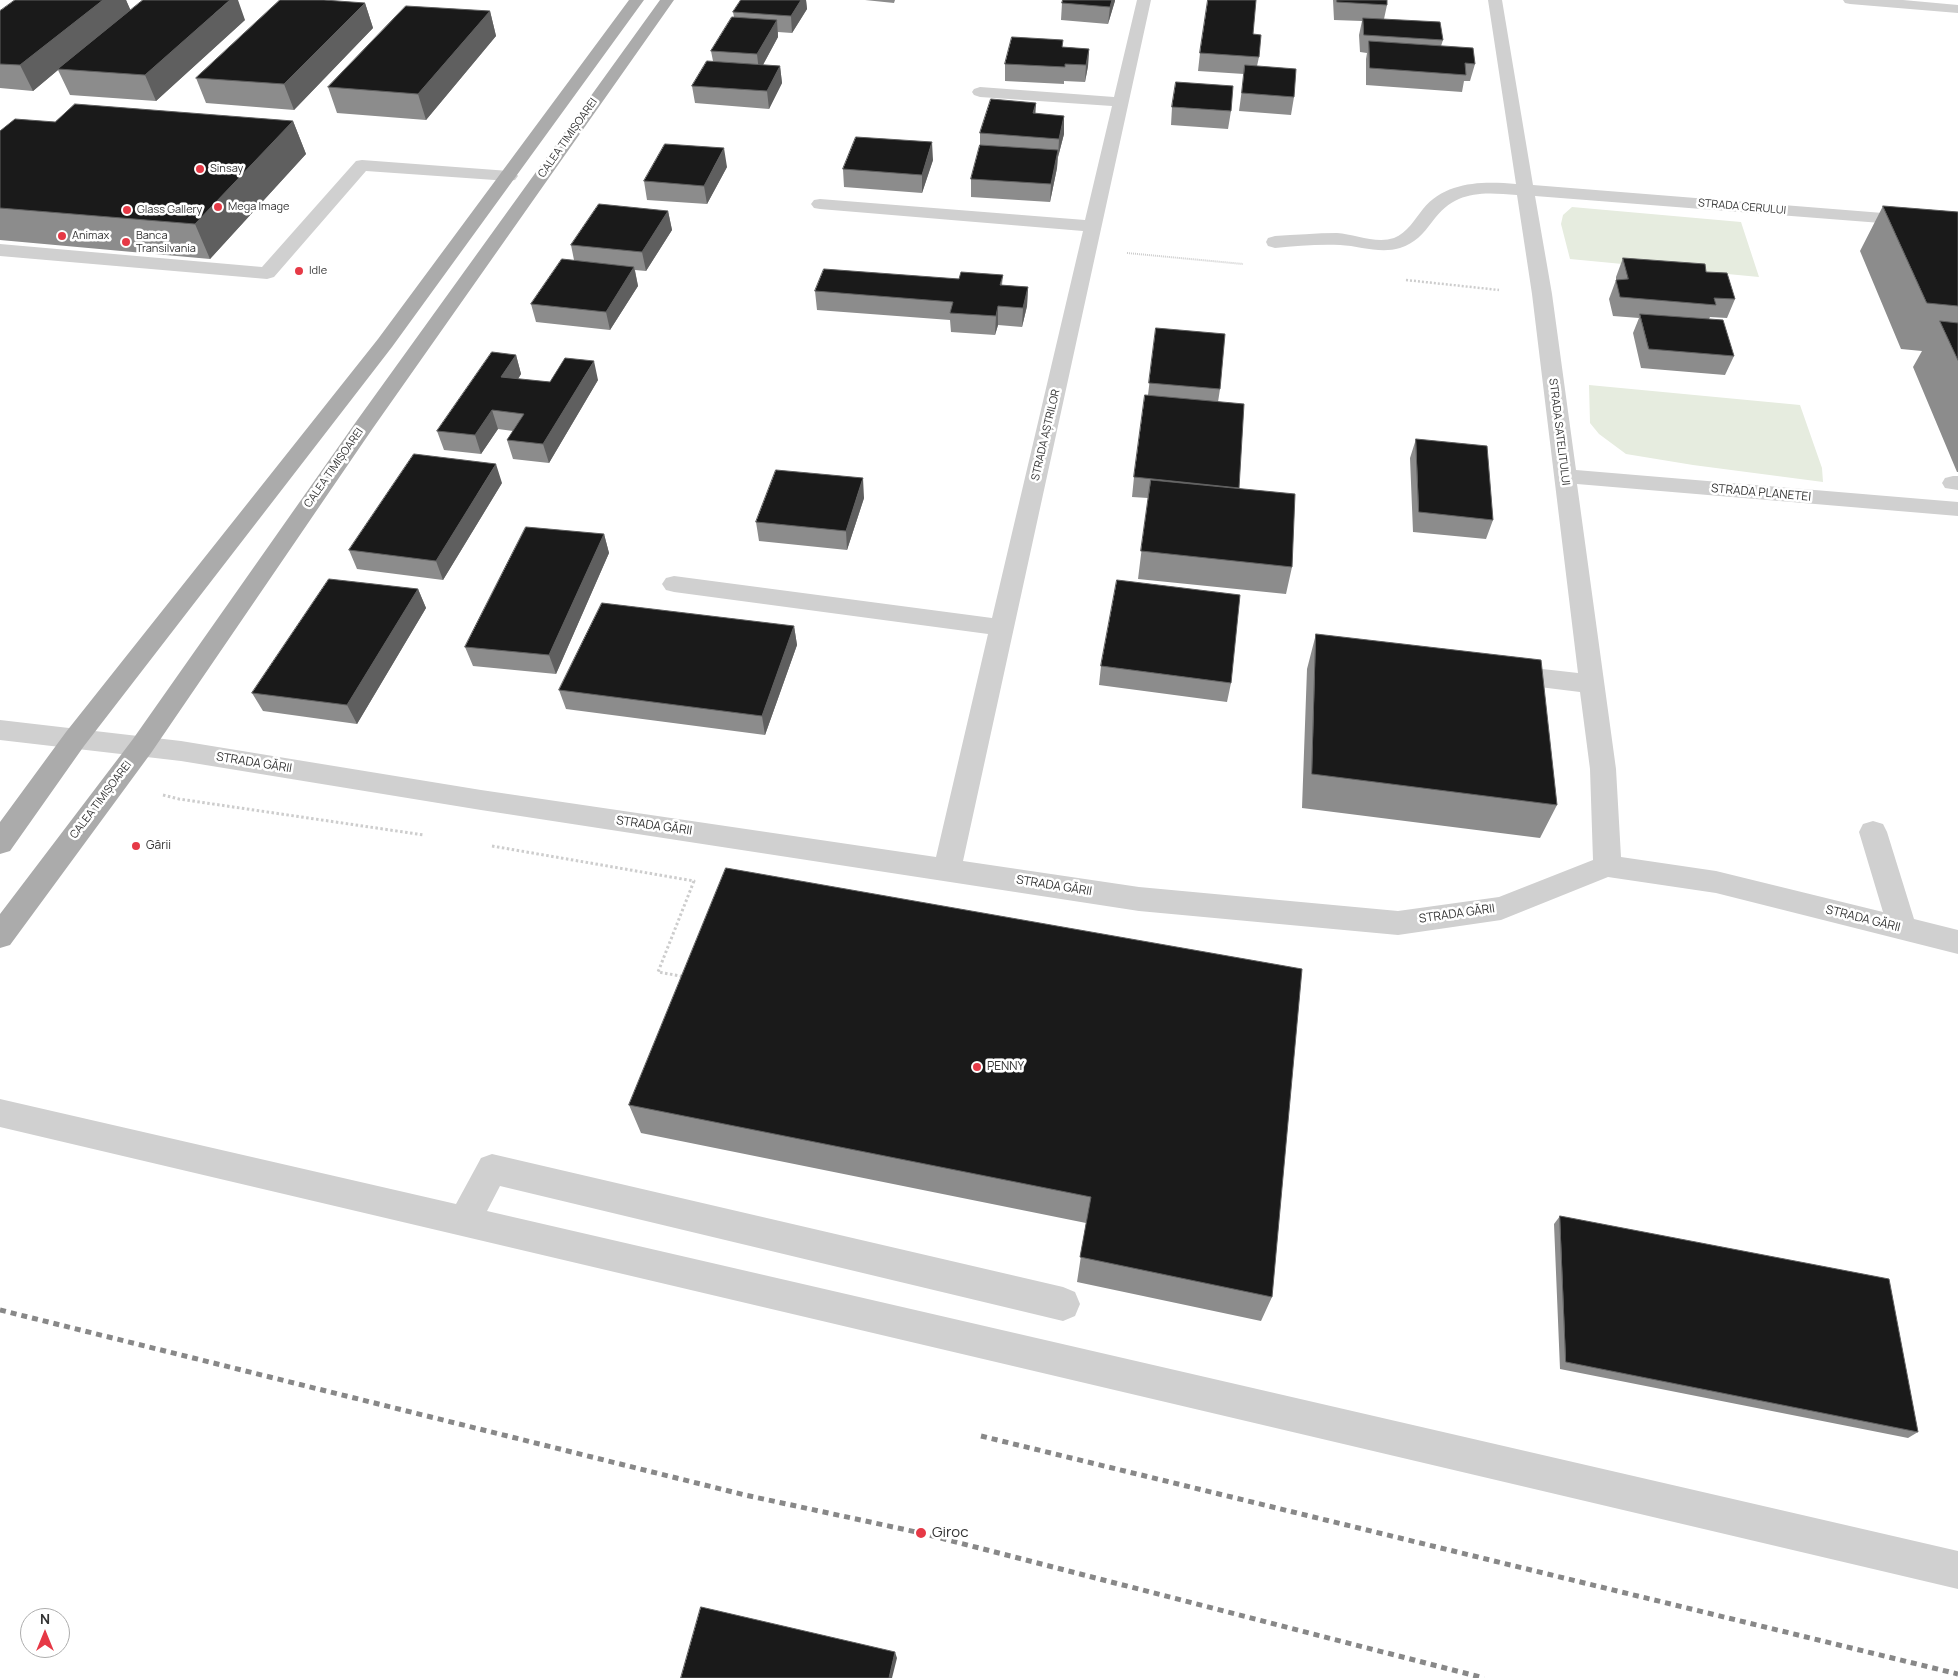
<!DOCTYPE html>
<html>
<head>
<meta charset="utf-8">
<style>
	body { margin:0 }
	#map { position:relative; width:1958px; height:1678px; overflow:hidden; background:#fff; font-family:Manrope,sans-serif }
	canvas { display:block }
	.north { position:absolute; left:20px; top:1608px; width:50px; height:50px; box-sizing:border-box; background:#fff; border:1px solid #adadad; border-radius:50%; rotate:0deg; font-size:14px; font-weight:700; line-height:20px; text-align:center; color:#333 }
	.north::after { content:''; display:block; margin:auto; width:18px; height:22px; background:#e63946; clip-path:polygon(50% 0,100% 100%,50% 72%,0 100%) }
</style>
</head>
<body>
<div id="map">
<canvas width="1958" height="1678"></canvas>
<div class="north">N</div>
</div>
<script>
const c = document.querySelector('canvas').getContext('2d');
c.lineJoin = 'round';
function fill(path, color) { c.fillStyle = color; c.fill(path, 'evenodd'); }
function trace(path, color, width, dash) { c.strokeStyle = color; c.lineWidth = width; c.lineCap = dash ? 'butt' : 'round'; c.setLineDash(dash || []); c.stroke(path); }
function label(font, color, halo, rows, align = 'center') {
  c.font = font + ' Manrope,sans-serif'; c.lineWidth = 5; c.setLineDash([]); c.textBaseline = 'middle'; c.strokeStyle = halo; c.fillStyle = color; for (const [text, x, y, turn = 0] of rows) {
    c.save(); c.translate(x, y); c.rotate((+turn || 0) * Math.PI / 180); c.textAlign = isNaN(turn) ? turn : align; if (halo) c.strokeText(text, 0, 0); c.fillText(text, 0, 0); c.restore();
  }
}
fill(new Path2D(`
	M1572,207L1741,222L1759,277L1570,259L1561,224L1563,215Z
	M1589,385L1800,405L1822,468L1823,482L1693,465L1626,454L1599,434L1590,423Z`), '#e6ecdf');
trace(new Path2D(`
	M1127,253L1243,264`), '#cdcdcd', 2, [1, 1]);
trace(new Path2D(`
	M1406,280L1499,290`), '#cdcdcd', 2.5, [2, 2]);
trace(new Path2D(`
	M163,795L179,799L424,835
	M492,846L694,881L658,972L686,977`), '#cdcdcd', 3, [2.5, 2.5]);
fill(new Path2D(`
	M1137,0H1151L963,861L1139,887L1398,911L1499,897L1593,860L1590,769L1580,692L1507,683L1498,680L1495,674L1498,668L1507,665L1578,673L1532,294L1517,195C1482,192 1455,190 1432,222C1423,234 1415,243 1400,248C1380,254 1360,246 1340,245C1318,244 1296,246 1275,248L1268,246L1266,242L1268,238L1275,236C1295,235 1316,233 1337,233C1354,234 1376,244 1394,238C1407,233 1415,219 1423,209C1446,181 1483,181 1516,184L1488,0H1502L1533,185L1958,219V229L1535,196L1552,294L1576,470L1958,502V516L1577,484L1616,769L1621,857L1716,871L1883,912L1859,832L1863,824L1873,821L1883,824L1887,832L1914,919L1958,930V954L1716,893L1608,877L1501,920L1398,935L1139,911L481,810L181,761L0,740V720L181,741L481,790L936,857L988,634L674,592L666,590L662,584L666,578L674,576L992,618L1083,231L820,209L814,208L811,204L814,200L820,199L1085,220L1112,106L980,97L974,95L972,92L974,89L980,87L1114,97Z
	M1843,0H1903L1958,5V13L1850,4L1845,3Z
	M362,160L509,171L515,172L518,176L515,180L509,181L366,171L274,277L267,279L0,256V244L262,267L356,161Z
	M1953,476H1958V490L1945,488L1942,483L1945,478Z
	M0,1099L456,1204L481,1158L492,1154L1063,1287L1075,1292L1080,1304L1075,1316L1063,1321L500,1186L487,1211L1958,1551V1589L0,1127Z`), '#d0d0d0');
fill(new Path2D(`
	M629,0H644L392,347L84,746L10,851L0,854V822L66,732L378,339Z
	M660,0H674L373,428L151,753L10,945L0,948V914L133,739L358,419Z`), '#ababab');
trace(new Path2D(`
	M0,1310L745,1495L921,1533L1484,1678
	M981,1436L1958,1674`), '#888', 5, [6, 5]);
fill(new Path2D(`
	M126,0L130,10L245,20L156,101L70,95L58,70L33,91L0,88V11Z
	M741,0H806L807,9L792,33L778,32V37L763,65L780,66L782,83L769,109L695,103L692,86L713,61L711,51L734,17L733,12Z
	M865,0H895L894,3Z
	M1063,0H1115L1108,24L1061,20L1062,3Z
	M1333,0H1387V5L1384,19L1443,40L1441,46L1475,64L1470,81H1464L1462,92L1366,85V59L1367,53L1360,52L1359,35L1362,21L1334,20Z
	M365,3L373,28L294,110L206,103L196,78Z
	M490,11L496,36L426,120L337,113L328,87Z
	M1253,34L1259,57L1257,66L1294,97L1291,115L1239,111L1244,74L1198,71L1200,53Z
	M1063,47L1089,49L1088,66L1085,82L1064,81V84L1005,81V64Z
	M1172,107L1231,111L1228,129L1171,125Z
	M1036,114L1064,116V134L1058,157L1057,168L1050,202L971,197V179L980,147V133Z
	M293,121L306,154L210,259L0,240V131L55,122Z
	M933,160L922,193L844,187L843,169Z
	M727,167L707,204L647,200L644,181Z
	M1883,206L1958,212V472H1957L1913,367L1922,351L1901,349L1860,251Z
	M668,211L672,230L646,271L635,270L638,286L610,330L536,322L531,304L574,260L571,245Z
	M1623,258L1706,272L1735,299L1727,318L1710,317L1709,319L1734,356L1725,375L1641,368L1633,333L1639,318L1613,316L1609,299L1616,280V277Z
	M1003,275L1002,285L1028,287L1027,306L1022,327L998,325L995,335L951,332L950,320L817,310L815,291Z
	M1156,328L1220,389L1218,402L1239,488L1292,567L1286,594L1138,579L1148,498L1132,497L1134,477L1148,395Z
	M516,355L521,374L518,379L550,382L598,380L549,463L513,459L507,440L513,431L498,429L481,454L444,450L437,431Z
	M1416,439L1493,520L1486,539L1413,532L1410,458Z
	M502,483L443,580L357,569L349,550Z
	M864,498L847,550L759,541L756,522Z
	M604,534L609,553L556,674L473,666L465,647Z
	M418,589L426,608L357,724L263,711L252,693Z
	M794,626L797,645L765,735L566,709L559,690Z
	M1316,634L1557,805L1540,838L1302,808L1307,669Z
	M1101,666L1231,683L1227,702L1099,685Z
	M726,868L1272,1297L1261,1321L1077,1282L1086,1223L641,1133L629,1105Z
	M1560,1216L1918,1432L1908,1438L1560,1369L1554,1224Z`), '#8c8c8c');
fill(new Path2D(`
	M103,0H126L131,11L58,69V70L33,91L20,65Z
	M230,0H238L245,20L156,101L145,75Z
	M801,0H806L807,9L792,33L791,16Z
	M1112,0H1115V1L1108,24L1110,7Z
	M365,3L373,28L294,110L284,84Z
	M490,11L496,36L426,120L418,94Z
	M777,20L778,37L759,72L757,54Z
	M1089,49L1088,66L1085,82L1086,65Z
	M780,66L782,83L769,109L767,91Z
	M1036,103L1035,121L1033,113Z
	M1064,116V134L1058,157L1059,139Z
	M293,121L306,154L210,259L195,224Z
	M932,142L933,160L922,193V175Z
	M724,148L727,167L707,204L704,186Z
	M1058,150L1057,168L1050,202L1051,184Z
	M668,211L672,230L646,271L642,252Z
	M634,267L638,286L610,330L606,312Z
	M1028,287L1027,306L1022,327L1023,308Z
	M998,306V325L995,335L996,316Z
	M516,355L521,374L507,396L501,377Z
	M594,361L598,380L549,463L543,444Z
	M492,410L498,429L481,454L475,435Z
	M496,464L502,483L443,580L436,561Z
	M863,478L864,498L847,550L846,531Z
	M604,534L609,553L556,674L549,655Z
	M418,589L426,608L357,724L347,705Z
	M794,626L797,645L765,735L762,716Z
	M895,1652L897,1658L892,1678H889Z`), '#5f5f5f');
const building = new Path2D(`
	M15,0H103L20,65L0,64V11Z
	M143,0H230L145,75L58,69Z
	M280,0H324L365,3L284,84L196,78Z
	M741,0H801L791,16L733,12Z
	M1063,0H1112L1110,7L1062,3Z
	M1208,0H1256L1253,34L1261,35L1259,57L1200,53Z
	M1337,0H1387V5L1337,2Z
	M406,6L490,11L418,94L328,87Z
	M732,17L777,20L757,54L711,51Z
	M1363,18L1440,22L1443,40L1364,35Z
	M1012,37L1063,40L1062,47L1089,49L1086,65L1065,64V67L1005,64Z
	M1369,41L1473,48L1475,64L1465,63L1466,75L1370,68Z
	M707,61L780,66L767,91L692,86Z
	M1245,65L1296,69L1294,97L1242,93Z
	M1176,82L1233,86L1231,111L1172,107Z
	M991,99L1036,103L1033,113L1064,116L1059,139L980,133Z
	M75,104L293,121L195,224L0,208V131L15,119L55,122Z
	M856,137L932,142L922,175L843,169Z
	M665,144L724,148L704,186L644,181Z
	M980,145L1058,150L1051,184L971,179Z
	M599,204L668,211L642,252L571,245Z
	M1883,206L1958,212V306L1927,303Z
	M1623,258L1705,264L1706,272L1727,273L1735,299L1714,298L1716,305L1620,297L1616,280L1628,279Z
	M562,259L634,267L606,312L531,304Z
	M824,269L959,279L961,272L1003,275L1000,285L1028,287L1023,308L998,306L996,316L950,313L953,302L815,291Z
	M1640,314L1723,320L1734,356L1649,349Z
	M1940,321L1958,323V360Z
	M1156,328L1225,334L1220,389L1149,383Z
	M492,352L516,355L501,377L550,382L565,358L594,361L543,444L507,440L524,414L492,410L475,435L437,431Z
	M1145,395L1244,404L1239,488L1134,477Z
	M1416,439L1487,446L1493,520L1419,512Z
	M414,454L496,464L436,561L349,550Z
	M776,470L863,478L846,531L756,522Z
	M1151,480L1295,494L1292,567L1141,551Z
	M526,527L604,534L549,655L465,647Z
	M329,579L418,589L347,705L252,693Z
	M1117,580L1240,595L1231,683L1101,666Z
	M602,603L794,626L762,716L559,690Z
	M1316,634L1541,660L1557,805L1312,774Z
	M726,868L1302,969L1272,1297L1080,1257L1091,1197L629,1105Z
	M1560,1216L1889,1279L1918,1432L1566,1362Z
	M701,1607L895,1652L889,1678H681Z`);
fill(building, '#1a1a1a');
trace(building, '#5f5f5f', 1);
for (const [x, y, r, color] of [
	[200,169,5,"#e63946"],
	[218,207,5,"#e63946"],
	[127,210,5,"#e63946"],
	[62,236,5,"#e63946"],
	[126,242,5,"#e63946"],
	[299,271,5,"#e63946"],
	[136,846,5,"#e63946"],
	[977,1067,5,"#e63946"],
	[921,1533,6,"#e63946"]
]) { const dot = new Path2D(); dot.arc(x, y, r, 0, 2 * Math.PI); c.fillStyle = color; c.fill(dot); trace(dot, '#fff', 2); }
label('11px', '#333', '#fff', [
	["CALEA TIMIȘOAREI",568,138,-55],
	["STRADA CERULUI",1742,207,5],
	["STRADA SATELITULUI",1559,432,83],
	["STRADA AȘTRILOR",1046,435,-77],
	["CALEA TIMIȘOAREI",334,468,-55],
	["CALEA TIMIȘOAREI",101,800,-53]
]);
label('11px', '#333', '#fff', [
	["Sinsay",210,169],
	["Mega Image",228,207],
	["Glass Gallery",137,210],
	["Animax",72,236],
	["Banca",136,236],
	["Transilvania",136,249],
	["Idle",309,271]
], 'left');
label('12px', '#333', '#fff', [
	["STRADA PLANETEI",1761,493,5],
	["STRADA GĂRII",254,763,9],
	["STRADA GĂRII",654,826,8],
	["STRADA GĂRII",1054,886,9],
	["STRADA GĂRII",1457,914,-8],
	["STRADA GĂRII",1863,919,14]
]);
label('12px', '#333', '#fff', [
	["Gării",146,846],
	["PENNY",987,1067]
], 'left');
label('15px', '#333', '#fff', [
	["Giroc",932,1533]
], 'left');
</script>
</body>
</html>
